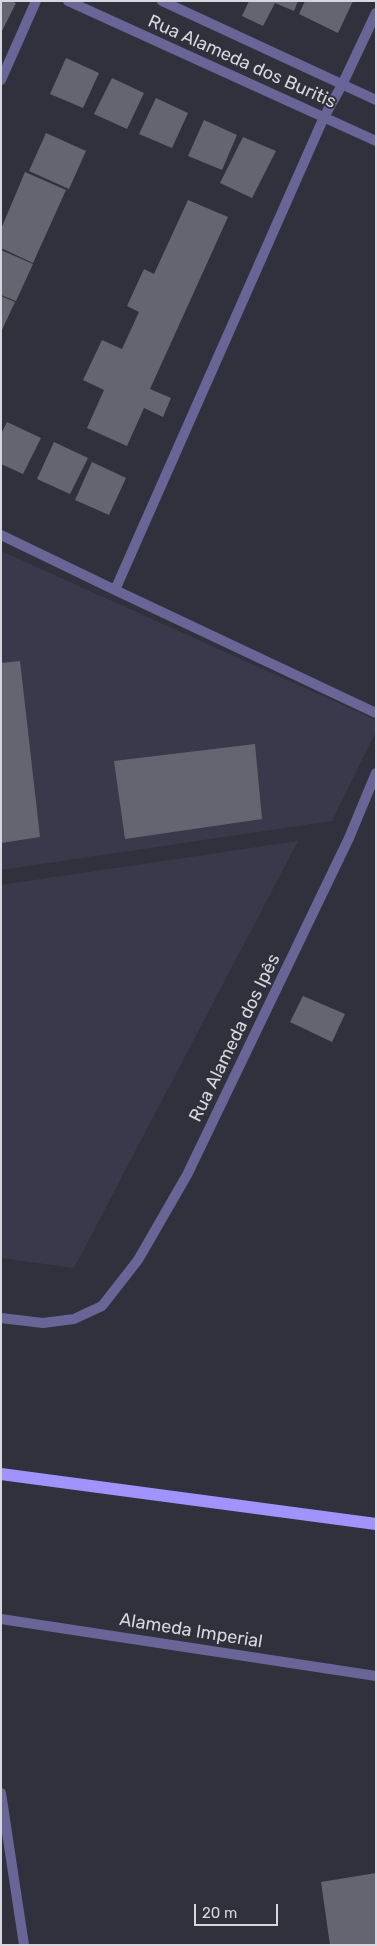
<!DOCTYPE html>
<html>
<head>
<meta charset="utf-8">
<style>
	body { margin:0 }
	#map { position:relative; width:377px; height:1946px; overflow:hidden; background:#31313d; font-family:Rubik,sans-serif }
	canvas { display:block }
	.frame { position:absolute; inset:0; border:2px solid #d6d6de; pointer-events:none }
	.scale { position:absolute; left:194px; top:1904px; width:84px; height:22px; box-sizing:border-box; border:2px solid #d6d6de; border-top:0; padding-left:6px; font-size:15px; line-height:18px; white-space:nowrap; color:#d6d6de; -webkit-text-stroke:4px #31313d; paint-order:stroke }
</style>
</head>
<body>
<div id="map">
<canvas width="377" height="1946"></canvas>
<div class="frame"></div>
<div class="scale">20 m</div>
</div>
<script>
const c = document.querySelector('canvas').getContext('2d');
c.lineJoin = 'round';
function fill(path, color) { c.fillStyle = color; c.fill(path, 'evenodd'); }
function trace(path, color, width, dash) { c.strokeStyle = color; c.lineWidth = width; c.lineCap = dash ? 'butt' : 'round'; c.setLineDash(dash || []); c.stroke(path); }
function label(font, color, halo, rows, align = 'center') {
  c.font = font + ' Rubik,sans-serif'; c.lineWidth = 4; c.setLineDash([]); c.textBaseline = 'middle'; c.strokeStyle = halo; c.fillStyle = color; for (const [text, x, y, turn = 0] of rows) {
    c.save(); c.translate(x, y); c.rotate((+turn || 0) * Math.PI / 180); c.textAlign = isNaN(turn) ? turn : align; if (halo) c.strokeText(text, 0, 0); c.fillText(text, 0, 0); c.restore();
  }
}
fill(new Path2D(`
	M1,551L376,720V731L332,821L1,870Z
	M298,841L74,1268L1,1258V885Z`), '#3a394b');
fill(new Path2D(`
	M1,1H11L16,3L1,33Z
	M249,1H298L294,11L275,3L263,26L242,16Z
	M305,1H353L338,33L299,14Z
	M66,58L99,73L83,108L50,94Z
	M112,78L144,93L127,129L94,114Z
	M156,98L188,113L172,148L139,134Z
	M204,120L237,135L222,170L188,156Z
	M46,133L86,151L69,189L29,171Z
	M243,137L276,151L252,198L220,183Z
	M25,172L66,190L33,263L1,248V229Z
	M188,200L228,217L150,389L171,398L163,417L144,408L127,446L87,428L104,390L83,380L102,340L122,349L139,312L127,306L144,269L154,274Z
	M1,250L33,264L16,301L1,295Z
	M1,296L15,302L1,332Z
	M7,422L41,438L23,474L1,464V434Z
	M54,442L88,458L70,494L37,479Z
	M92,462L126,478L109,515L75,500Z
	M20,661L40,837L1,843V663Z
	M255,744L262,819L125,839L114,761Z
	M303,996L345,1014L332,1042L290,1022Z
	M376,1873V1945H330L321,1882Z`), '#656572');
trace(new Path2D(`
	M68,1L376,141
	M162,1L376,100
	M1,80L36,1
	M1,535L115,590L376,713
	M115,590L324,117L342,85L376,13
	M1,1318L43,1323L74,1319L102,1306L138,1260L187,1175L349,838L376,773
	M1,1619L376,1676
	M1,1793L24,1945`), '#696597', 10);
trace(new Path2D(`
	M1,1474L376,1524`), '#a094fc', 12);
label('18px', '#d6d6de', '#31313d', [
	["Rua Alameda dos Buritis",242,62,24],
	["Rua Alameda dos Ipês",235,1038,-64],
	["Alameda Imperial",191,1631,9]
]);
</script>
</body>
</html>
